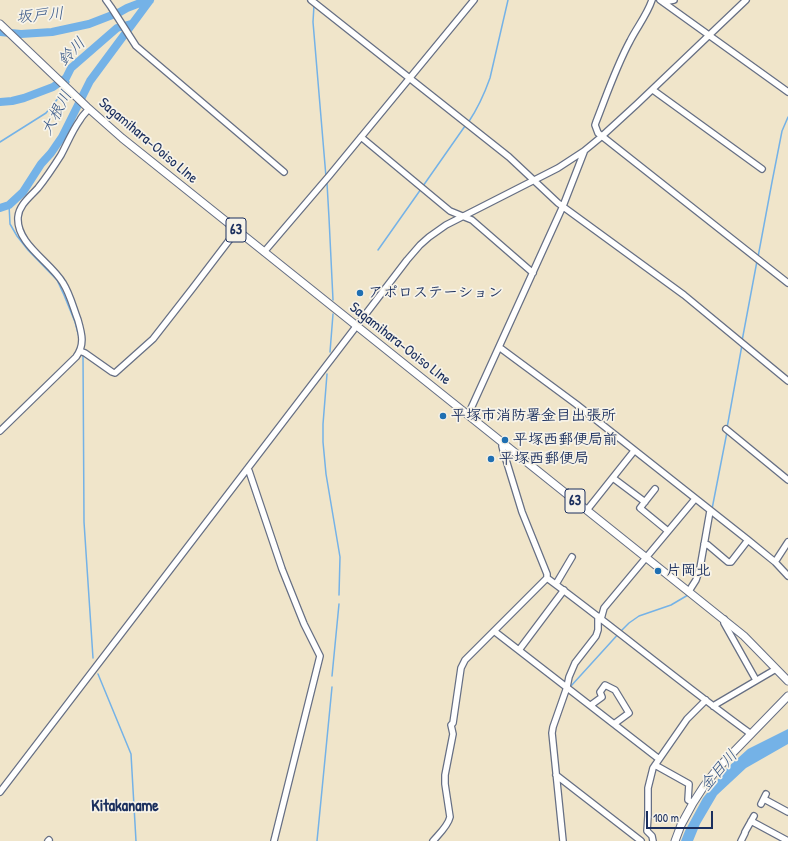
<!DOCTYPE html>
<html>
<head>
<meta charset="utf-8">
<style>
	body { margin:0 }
	#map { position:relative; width:788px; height:841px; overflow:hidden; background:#f0e5ca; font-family:"Patrick Hand",sans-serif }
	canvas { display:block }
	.scale { position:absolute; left:646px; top:811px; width:67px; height:18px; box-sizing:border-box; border:2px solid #1b2f5e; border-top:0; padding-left:5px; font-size:12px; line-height:14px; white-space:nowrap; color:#1b2f5e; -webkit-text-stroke:3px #f7f3e8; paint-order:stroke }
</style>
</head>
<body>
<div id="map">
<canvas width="788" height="841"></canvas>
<div class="scale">100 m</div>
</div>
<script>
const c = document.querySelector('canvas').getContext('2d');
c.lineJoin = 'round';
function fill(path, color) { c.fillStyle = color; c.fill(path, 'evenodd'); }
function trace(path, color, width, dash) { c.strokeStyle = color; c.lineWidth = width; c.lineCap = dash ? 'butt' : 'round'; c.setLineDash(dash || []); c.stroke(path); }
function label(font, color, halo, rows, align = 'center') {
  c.font = font + ' "Patrick Hand","Klee One",sans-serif'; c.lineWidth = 3.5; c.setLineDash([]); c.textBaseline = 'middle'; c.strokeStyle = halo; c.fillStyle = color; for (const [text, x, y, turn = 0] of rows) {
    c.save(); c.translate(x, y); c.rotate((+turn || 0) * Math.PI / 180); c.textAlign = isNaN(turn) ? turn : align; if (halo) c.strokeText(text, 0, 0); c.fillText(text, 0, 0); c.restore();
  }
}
fill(new Path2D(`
	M788,729V744L746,768L717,795L700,824L693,841H681L685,831L703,798L727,768L748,749Z`), '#74b2e7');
trace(new Path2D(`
	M314,5L313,22L326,177
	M66,78L69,82L67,85
	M468,123C478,108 484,95 490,78L508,0
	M0,142L46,113L65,90
	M327,183L329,218L333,300
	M423,186L465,126
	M9,205L10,224L17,236L28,250L57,280L64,295L75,322L79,337
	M378,250L421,189
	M758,257L772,182L782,131L788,117
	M742,341L757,261
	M330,352L333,314
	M83,354L84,522L93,658
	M327,374L323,424V442L326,474L340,557L339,595
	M727,428L742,345
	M712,509L727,432
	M98,674L131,754L136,841
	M332,676L339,604
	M571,686L621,631L629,623L639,616L671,605L688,595
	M317,841L332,687`), '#74b2e7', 1.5);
trace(new Path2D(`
	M0,32L21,34L52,32L89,24L120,12L127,8L140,3L150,0
	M0,102L12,101L24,98L53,87L66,78L71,68L117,28L131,24
	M0,208L9,205L23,192L41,164L51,153L62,137L90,81L150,0`), '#74b2e7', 8);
const minor = new Path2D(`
	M106,0L111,7L136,46L284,172
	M311,0L509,157L558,203L684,295L788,381
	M652,0C647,15 637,27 630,41C616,67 607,94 596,122L595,125L598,133L788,283
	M660,0L788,92
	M663,2L674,0
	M653,90L762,169
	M361,137L450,211L472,220L533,273
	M264,252L329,176L474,0
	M499,347L576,404L748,540L775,562L788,576
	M80,351L85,353L112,372L115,373L153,339L192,289L237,230
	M468,415L563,206L584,152
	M726,429L788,480
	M0,431L76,357C85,345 82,334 78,320C73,307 70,294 63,283C51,262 16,244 18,217C19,205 30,197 38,188C46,178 54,166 61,155C67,144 72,131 80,120C82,116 86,112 89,109
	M503,443L502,446L503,450L522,512L547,574V578C616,629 682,684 751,734
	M247,469L249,471L282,569L304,624L320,656L274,841
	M613,478L645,502
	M655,489L640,508L668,531
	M587,510L634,451
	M704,544L708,545L728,562H731L748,540
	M775,562L788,542
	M556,584L572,557
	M689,591L696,580L700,568L710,511
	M601,619L604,608L695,499
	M724,619V623L756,680
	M494,631L659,759
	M519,650L564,590
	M591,705L602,697L600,692L605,685L615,690L629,713L614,724
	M713,706L776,669
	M655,765L689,784L688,800L693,803
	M556,775L641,841
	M0,792L407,260L420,245L429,237L446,225L558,168L584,151L601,137L637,104L746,0
	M764,799L788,812
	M761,804L766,794
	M751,821L788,841
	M745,832L754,816
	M48,841L49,840
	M433,841C439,834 448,826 450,817L445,784V775L453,734L451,725L453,723L461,668L465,660L547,578
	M563,841L552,733L553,727L567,687L569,677L575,663L596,636L598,630V616
	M653,841L652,836L647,831L648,816V788L653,768L687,719L706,700
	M741,841L745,833`);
const major = new Path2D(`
	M0,24L87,107L122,138L744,636L788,681
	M675,841L681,825L693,803L704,786L718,768L788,696`);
trace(minor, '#666f84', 8);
trace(major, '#666f84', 9);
trace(minor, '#fff', 5.5);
trace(major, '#fff', 7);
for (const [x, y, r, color] of [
	[360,293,4,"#1f6fb2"],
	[443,416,4,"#1f6fb2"],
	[505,440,4,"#1f6fb2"],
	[491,459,4,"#1f6fb2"],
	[658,571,4,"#1f6fb2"]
]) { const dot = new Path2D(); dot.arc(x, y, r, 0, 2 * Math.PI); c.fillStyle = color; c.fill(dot); trace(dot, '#f7f3e8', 1.5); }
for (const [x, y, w] of [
	[236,230,20],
	[575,501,20]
]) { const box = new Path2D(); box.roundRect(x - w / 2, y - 12, w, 24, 3); c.fillStyle = '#f7f3e8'; c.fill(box); trace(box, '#1b2f5e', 1); }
label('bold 14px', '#1b2f5e', null, [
	["63",236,230],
	["63",575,501]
]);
label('15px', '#1b2f5e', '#f7f3e8', [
	["Sagamihara-Ooiso LIne",148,141,40],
	["Sagamihara-Ooiso LIne",400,344,38]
]);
label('bold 15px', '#1b2f5e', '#f7f3e8', [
	["アポロステーション",368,293],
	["平塚市消防署金目出張所",451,416],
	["平塚西郵便局前",513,440],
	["平塚西郵便局",499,459],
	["片岡北",666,571]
], 'left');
label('italic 16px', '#365687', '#f7f3e8', [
	["坂戸川",40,16,-5],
	["鈴川",72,52,-46],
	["大根川",57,113,-62],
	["金目川",719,771,-49]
]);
label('bold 16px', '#1b2f5e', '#f7f3e8', [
	["Kitakaname",125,807]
]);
</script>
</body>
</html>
